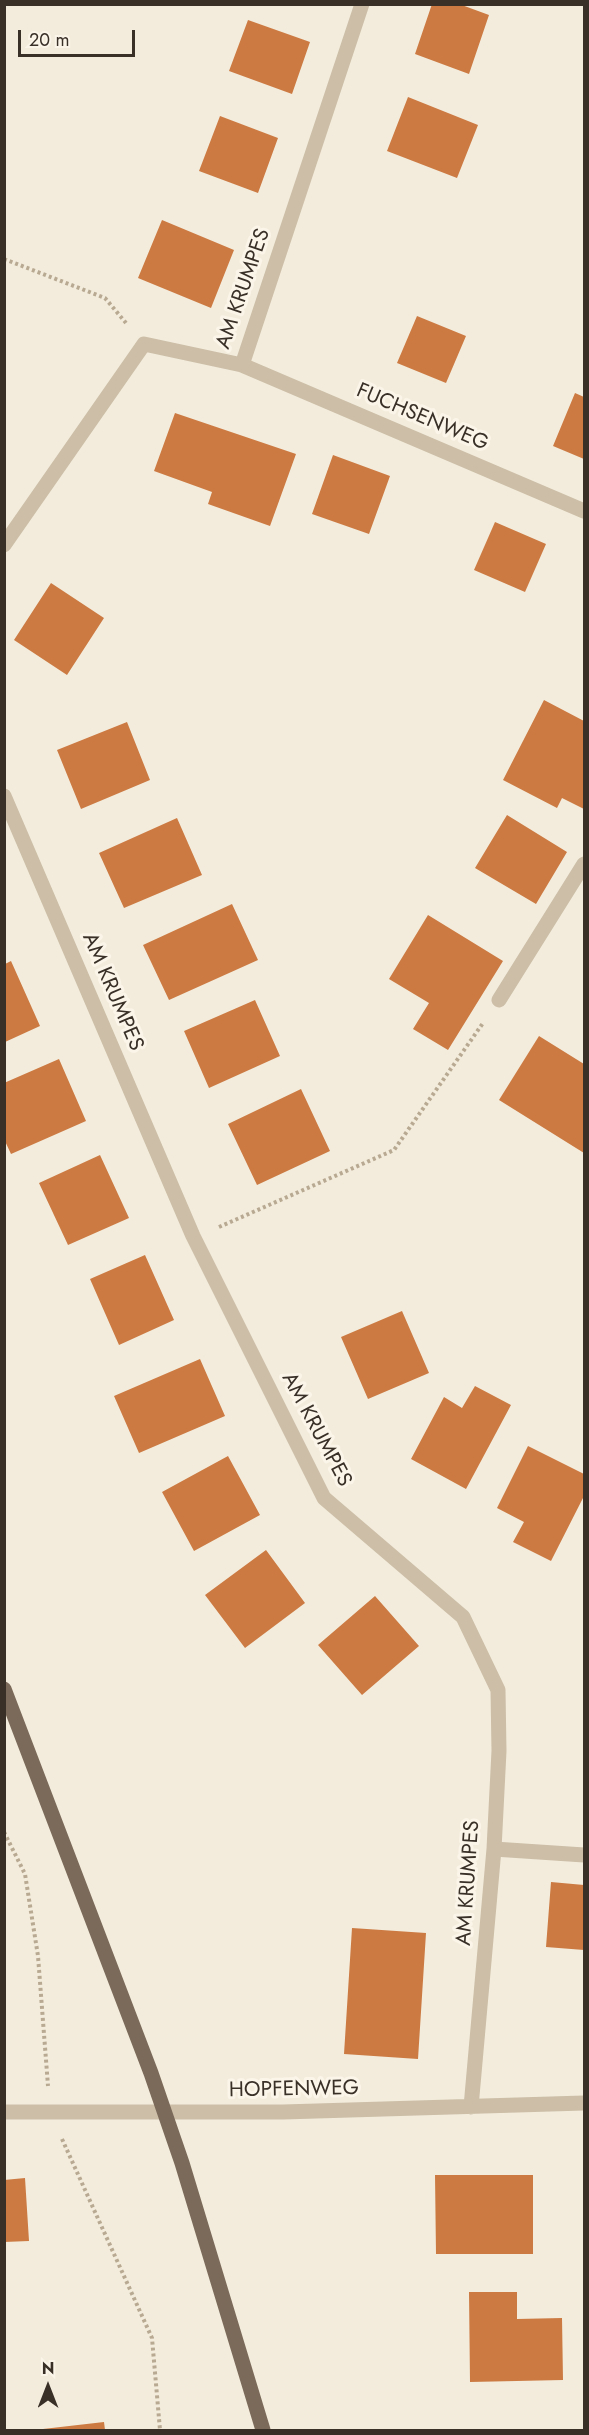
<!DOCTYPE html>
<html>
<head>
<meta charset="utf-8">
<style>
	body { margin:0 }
	#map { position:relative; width:589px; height:2435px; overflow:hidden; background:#f3ecdc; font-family:Jost,sans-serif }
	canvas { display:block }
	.frame { position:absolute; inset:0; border:6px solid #393028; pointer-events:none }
	.north { position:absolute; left:18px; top:2357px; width:60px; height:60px; -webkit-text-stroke:4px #fbf5e9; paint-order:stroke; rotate:0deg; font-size:16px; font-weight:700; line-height:24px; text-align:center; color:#393028 }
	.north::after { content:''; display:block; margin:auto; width:21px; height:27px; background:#393028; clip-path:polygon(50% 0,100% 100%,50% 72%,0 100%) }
	.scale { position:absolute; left:18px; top:30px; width:117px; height:27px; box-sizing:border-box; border:3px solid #393028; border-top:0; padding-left:8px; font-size:18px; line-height:21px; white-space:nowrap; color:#393028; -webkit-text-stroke:4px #fbf5e9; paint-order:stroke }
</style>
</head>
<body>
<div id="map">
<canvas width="589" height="2435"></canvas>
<div class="frame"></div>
<div class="north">N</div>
<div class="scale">20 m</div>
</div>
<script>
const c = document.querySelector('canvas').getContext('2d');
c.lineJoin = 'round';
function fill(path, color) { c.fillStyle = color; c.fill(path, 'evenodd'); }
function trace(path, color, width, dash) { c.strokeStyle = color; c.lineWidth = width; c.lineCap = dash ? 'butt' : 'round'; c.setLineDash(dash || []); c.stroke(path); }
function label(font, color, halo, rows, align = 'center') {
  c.font = font + ' Jost,sans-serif'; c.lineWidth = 6; c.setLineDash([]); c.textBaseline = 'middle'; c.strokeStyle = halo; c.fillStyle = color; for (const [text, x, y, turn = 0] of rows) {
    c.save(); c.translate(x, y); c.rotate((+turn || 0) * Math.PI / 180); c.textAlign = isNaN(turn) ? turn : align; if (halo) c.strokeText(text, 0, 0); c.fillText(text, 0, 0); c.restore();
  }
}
fill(new Path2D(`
	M432,4H459L489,15L469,74L415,54Z
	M248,20L310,42L292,94L229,71Z
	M408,97L478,125L457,178L387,151Z
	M220,116L278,138L258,193L199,171Z
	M162,220L234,250L211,308L138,278Z
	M417,316L466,336L446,383L397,363Z
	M575,393L584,397V459L553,446Z
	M175,413L296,454L270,526L208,504L212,492L154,471Z
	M333,455L390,476L369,534L312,514Z
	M495,522L546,544L525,592L474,570Z
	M51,583L104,618L67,675L14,640Z
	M544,700L584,721V809L562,798L557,808L503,780Z
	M127,722L150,780L81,809L57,750Z
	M507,815L567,852L536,904L475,868Z
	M177,818L202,875L124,908L99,853Z
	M232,904L258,960L169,1000L143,945Z
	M428,915L503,961L448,1050L413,1029L429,1003L389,979Z
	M11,961L40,1026L5,1042V964Z
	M255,1000L280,1056L209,1088L184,1031Z
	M539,1036L584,1064V1153L499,1100Z
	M59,1059L86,1121L11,1154L4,1139V1083Z
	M301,1089L330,1151L257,1185L228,1124Z
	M100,1155L129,1218L68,1245L39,1183Z
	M145,1255L174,1320L119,1345L90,1279Z
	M402,1311L429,1373L368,1399L341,1337Z
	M200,1359L225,1416L139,1453L114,1396Z
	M475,1386L511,1405L466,1489L411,1459L444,1397L462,1408Z
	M528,1446L584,1474V1496L551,1561L513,1542L524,1522L497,1508Z
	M228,1456L260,1515L194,1551L162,1492Z
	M266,1550L305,1603L245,1648L205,1595Z
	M375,1596L419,1646L362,1695L318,1645Z
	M551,1882L584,1885V1950L546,1947Z
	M352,1928L426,1933L418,2059L344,2054Z
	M435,2175H533V2254H436Z
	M25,2178L29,2241L4,2242V2180Z
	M469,2292H517V2319L562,2318L563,2380L470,2382Z
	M104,2422L105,2430H43V2429Z`), '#cc7a42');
trace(new Path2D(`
	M4,259L105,298L126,323
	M219,1227L394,1150L483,1023
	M4,1832L25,1874L38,1956L48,2086
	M62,2139L152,2338L160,2430`), '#b8a992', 4, [3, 3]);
trace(new Path2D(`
	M242,365L362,4
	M4,545L144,344L242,365L584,511
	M4,796L193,1236L324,1498L463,1617L498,1690L499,1751L494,1849L471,2107
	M499,1000L584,864
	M494,1849L584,1855
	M4,2112H283L584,2103`), '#ccbea7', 15);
trace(new Path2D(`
	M4,1689L151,2073L182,2163L263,2430`), '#7b6a59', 15);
label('21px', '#393028', '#fbf5e9', [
	["AM KRUMPES",244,289,-71],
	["FUCHSENWEG",422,418,23],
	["AM KRUMPES",112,992,67],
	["AM KRUMPES",316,1430,62],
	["AM KRUMPES",469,1883,-86],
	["HOPFENWEG",294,2090,-1]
]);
</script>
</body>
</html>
